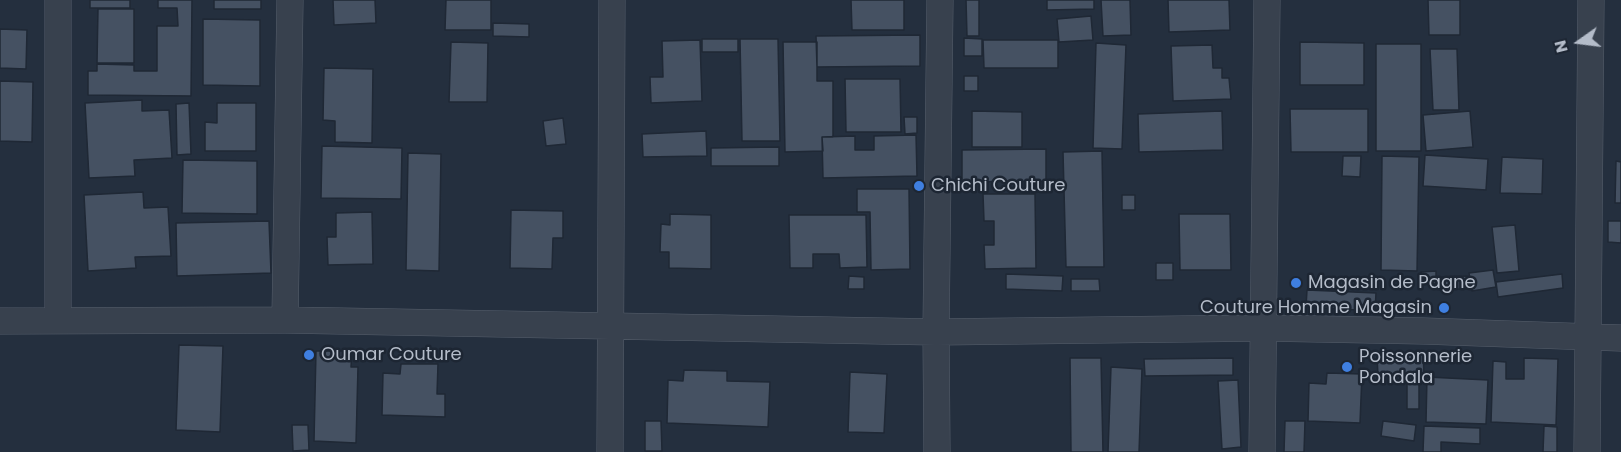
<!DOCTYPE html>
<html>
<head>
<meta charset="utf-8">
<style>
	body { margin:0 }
	#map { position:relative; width:1621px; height:452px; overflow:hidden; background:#242f3e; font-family:Poppins,sans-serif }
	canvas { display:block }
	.north { position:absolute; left:1549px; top:12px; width:60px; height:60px; -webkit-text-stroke:4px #1d2633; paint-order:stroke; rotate:256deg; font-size:16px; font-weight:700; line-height:24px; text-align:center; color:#b4bcc9 }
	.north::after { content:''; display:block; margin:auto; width:21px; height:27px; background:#b4bcc9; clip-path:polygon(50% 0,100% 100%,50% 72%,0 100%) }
</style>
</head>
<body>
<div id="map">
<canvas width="1621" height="452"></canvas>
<div class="north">N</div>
</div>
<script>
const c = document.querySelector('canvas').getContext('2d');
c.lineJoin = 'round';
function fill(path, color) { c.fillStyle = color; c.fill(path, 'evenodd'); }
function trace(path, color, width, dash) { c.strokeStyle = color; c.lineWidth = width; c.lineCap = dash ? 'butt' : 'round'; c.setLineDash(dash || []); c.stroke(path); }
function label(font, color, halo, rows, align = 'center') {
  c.font = font + ' Poppins,sans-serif'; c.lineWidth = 5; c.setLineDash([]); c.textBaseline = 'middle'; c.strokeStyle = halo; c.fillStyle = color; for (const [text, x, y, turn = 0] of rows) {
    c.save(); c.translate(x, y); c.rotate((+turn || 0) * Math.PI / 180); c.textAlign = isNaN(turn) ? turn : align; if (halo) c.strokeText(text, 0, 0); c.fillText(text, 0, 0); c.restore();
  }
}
const building = new Path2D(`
	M90,0H130V8H90Z
	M158,0H192L191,96L88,95V71H97V64L134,65V71H157V26H178L177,8H158Z
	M214,0H261V9H214Z
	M333,0H375L376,23L334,25Z
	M446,0H491V30H445Z
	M851,0H904V30H852Z
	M966,0H979V36H967Z
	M1047,0H1094V9L1047,10Z
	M1101,0H1130L1131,35L1103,36Z
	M1168,0H1229L1230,30L1169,32Z
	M1428,0H1460V35H1429Z
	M98,9H134V63H97Z
	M1091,16L1093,40L1059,42L1057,19Z
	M203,19L260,20V86L203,85Z
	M493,23L529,24V37L493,36Z
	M0,29L27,30L26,69L0,68Z
	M920,35V66L817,67L816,36Z
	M964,38L982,39V56H964Z
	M702,39H738V52H702Z
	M740,39H778L780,141H742Z
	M700,40L702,101L651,103L650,77H663L662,41Z
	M983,40H1058V68H984Z
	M451,42L488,43L487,102H449Z
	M783,42H817V81H833V137H822L823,151L785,152Z
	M1300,42L1364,43V85H1300Z
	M1096,43L1126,45L1122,149L1093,148Z
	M1376,44H1421V151H1376Z
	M1212,45L1213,68H1222V78H1229L1231,99L1173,101L1171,46Z
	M1430,49H1457L1459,110H1433Z
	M324,68L373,69L372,143L335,142V121L323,120Z
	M964,76H978V91H964Z
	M845,79H900L901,132H846Z
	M0,81L33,82L32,142L0,141Z
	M142,100V111L169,110L172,158L134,160L135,176L89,178L85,103Z
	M189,103L191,154L177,155L176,104Z
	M217,103H256V151H205V122L217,123Z
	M1290,109H1368V152H1291Z
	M972,111L1022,112V147H972Z
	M1222,111L1223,150L1139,152L1138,114Z
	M1470,111L1473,147L1426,151L1423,115Z
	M904,117H917V133L905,134Z
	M563,118L566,144L546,146L543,121Z
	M706,131L707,156L643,157L642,134Z
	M916,135L917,176L823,178L822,137L855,136V150H874V136Z
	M322,146L402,148L401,199L321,198Z
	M779,147V166H711V148Z
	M1046,149V181L962,182V150Z
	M1102,151L1104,267H1066L1063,152Z
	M408,153L441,154L439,271L406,270Z
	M1425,155L1488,159L1486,190L1423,186Z
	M1343,156H1361L1360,177L1342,176Z
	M1382,156L1419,157L1417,271L1381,270Z
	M1502,157L1543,159L1542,194L1500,193Z
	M183,160L257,161V214L182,213Z
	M1616,161L1621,162V203H1615Z
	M857,189H909L910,269L871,270L870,212H857Z
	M143,192L144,208L168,207L171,256L135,257L136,268L88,271L84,195Z
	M983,194H1035L1036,268L985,269L984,245H994V221H984Z
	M1122,195H1135V210H1122Z
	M511,210L563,211V238H553L552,269L510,268Z
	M372,212L373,264L328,265L327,237H336V213Z
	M670,214L711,215V269L669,268V252H660L661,224L670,225Z
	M1179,214H1230L1231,270H1180Z
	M789,215H866L867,267L840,268L839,254H813V268H790Z
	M269,221L271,273L177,276L176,223Z
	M1608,221H1621V243L1608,242Z
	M1515,225L1519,271L1497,273L1492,227Z
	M1156,263H1173V280H1156Z
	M1493,270L1496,287L1472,291L1469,273Z
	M1436,271V283L1423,284L1421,272Z
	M1006,274L1063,276L1062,291L1006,289Z
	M1562,274L1563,288L1498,297L1496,282Z
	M849,276L864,277V289H848Z
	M1467,276V289H1441V277Z
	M1071,279H1099L1100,291H1071Z
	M1307,290L1376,293L1375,311L1306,307Z
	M179,345L223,346L220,432L176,430Z
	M316,351H352L351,367H358L356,443L314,441Z
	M1423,353L1424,374L1378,376L1377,356Z
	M1070,358H1101L1103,452H1071Z
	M1233,358V375L1145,376L1144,359Z
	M1524,358L1558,359L1556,425L1491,422L1493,361L1506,362V379H1524Z
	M401,364H438L437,394H445V417L382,415L383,373L400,374Z
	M1111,367L1142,369L1139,452H1108Z
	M684,370L727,371V381L770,382L768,427L667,423L668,380L683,381Z
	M850,372L887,374L884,433L848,432Z
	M1327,373L1362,374L1360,423L1308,421L1309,383L1326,384Z
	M1427,377L1488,380L1486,424L1426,422Z
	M1238,380L1241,447L1222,449L1218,381Z
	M1407,383L1419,384V409H1407Z
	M645,421H661L662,451H645Z
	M1285,421H1305L1304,452H1284Z
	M1383,421L1416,425L1414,441L1381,436Z
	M292,425H308L309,450L293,451Z
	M1424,426L1480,428V444L1441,442V452H1423Z
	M1544,426L1557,427V452H1543Z`);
fill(building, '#455162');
trace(building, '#1f2835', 1.5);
const minor = new Path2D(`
	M58,0V321
	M285,320L290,0
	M0,321L285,320L936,332L1264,328L1424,331L1621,338
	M610,452L612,0
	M937,452L936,332L940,0
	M1262,452L1267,0
	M1587,452L1591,0`);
trace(minor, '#565f6c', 27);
trace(minor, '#38414e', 26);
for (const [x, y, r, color] of [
	[919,186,6,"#3f7fe0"],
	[1296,283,6,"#3f7fe0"],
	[1444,308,6,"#3f7fe0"],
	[309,355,6,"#3f7fe0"],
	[1347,367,6,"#3f7fe0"]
]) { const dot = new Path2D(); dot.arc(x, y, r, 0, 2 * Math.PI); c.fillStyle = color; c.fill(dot); trace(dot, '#1d2633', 2); }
label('18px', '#b4bcc9', '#1d2633', [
	["Chichi Couture",931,186],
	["Magasin de Pagne",1308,283],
	["Couture Homme Magasin",1432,308,"right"],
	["Oumar Couture",321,355],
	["Poissonnerie",1359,357],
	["Pondala",1359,378]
], 'left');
</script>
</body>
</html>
